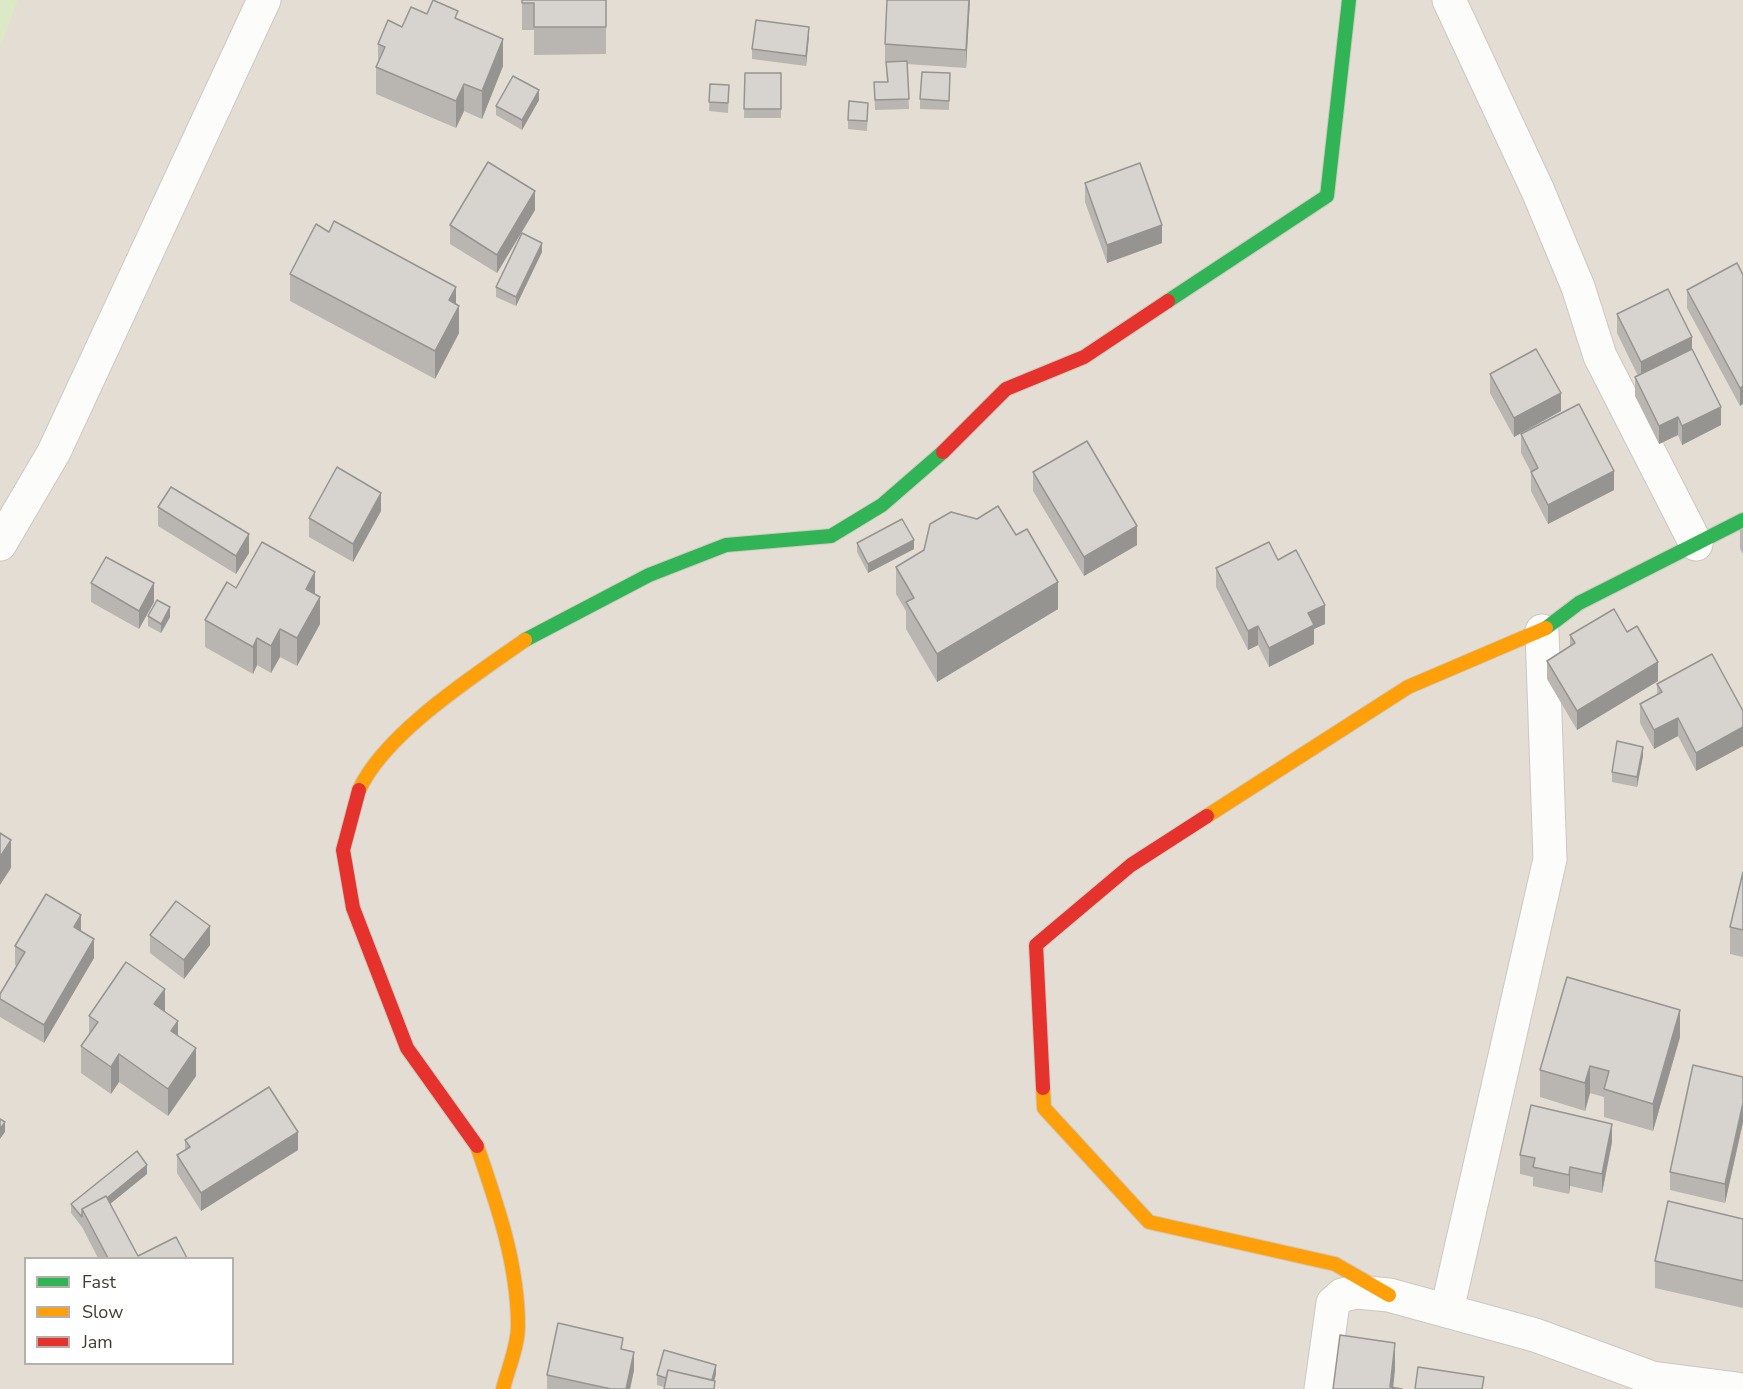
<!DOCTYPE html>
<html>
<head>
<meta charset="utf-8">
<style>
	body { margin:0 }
	#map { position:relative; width:1743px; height:1389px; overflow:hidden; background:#eeece6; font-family:"Nunito Sans",sans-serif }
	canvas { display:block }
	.legend { position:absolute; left:24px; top:1257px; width:210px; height:108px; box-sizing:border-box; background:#fff; border:2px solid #b4b1ad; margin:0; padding:8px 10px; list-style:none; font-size:18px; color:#433c33 }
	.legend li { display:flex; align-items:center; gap:12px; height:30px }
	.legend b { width:30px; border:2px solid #b4b1ad }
</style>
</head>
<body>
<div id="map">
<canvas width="1743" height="1389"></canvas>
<ul class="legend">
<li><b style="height:8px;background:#30b455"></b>Fast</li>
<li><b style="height:8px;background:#ff9f0a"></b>Slow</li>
<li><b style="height:8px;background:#e5322d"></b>Jam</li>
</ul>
</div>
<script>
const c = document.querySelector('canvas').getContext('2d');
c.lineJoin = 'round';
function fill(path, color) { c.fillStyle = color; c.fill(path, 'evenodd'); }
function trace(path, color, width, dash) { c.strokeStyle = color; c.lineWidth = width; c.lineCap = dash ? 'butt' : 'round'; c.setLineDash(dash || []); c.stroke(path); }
fill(new Path2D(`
	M0,0H1743V1389H0ZM26,1258H232V1364H26Z`), '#e3ddd3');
fill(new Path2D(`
	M0,0H18L0,48Z`), '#dce9c6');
const street = new Path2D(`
	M1449,0L1538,191L1578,287L1600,356L1696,544
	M0,544L54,452L264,0
	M1447,1310L1550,859L1542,631
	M1321,1389L1333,1303L1342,1295L1357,1292L1389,1295L1535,1335L1652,1378L1737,1389`);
const fast = new Path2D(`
	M1168,301L1327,196L1349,0
	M1546,628L1579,603L1743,520
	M525,640L649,575L726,545L831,536L882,505L943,452`);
const slow = new Path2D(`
	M359,790C385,733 474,676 525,640
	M1207,816L1408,687L1546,628
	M1043,1088L1044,1108L1149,1222L1335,1264L1389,1295
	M477,1146C497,1204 518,1264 518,1326C518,1346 508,1369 503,1389`);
const jam = new Path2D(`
	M943,452L1006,389L1084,357L1168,301
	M359,790L343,850L353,908L407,1048L477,1146
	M1043,1088L1036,945L1131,865L1207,816`);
trace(street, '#cbc8c2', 35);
trace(fast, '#cfcabe', 16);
trace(slow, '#cfcabe', 16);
trace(jam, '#cfcabe', 16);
trace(street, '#fcfcfb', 33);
trace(fast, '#30b455', 14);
trace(slow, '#ff9f0a', 14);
trace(jam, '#e5322d', 14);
fill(new Path2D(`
	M522,0H606V54L534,55V30H522Z
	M887,0H970L966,68L907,64L909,109L875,110L874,82H887L886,62H885V44Z
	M427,14L458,20L503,66L482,119L464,111L456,128L376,94V67L378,63V44L402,27Z
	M809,36L806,66L752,59V49Z
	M745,73H781V118H744Z
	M950,73L949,110L920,109V99Z
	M710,84L729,85L728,113L709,111Z
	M539,100L522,130L496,115V106Z
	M868,112L867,131L848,129V120Z
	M1085,183L1162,243L1107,263L1085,202Z
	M535,210L497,273L450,244V225Z
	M542,252L516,306L496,297V287Z
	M290,274L456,304L459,333L435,379L290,301Z
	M1743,275L1740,406L1687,308V290Z
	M1617,314L1692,349L1721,425L1682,445L1678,435L1659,444L1635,396V377L1638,376L1617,333Z
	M1490,374L1561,411L1514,437L1490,393Z
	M1521,434L1614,490L1548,524L1531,491V472L1521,453Z
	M1033,472L1137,545L1084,576L1033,491Z
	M158,507L249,553L236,574L158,526Z
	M381,511L353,562L309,537V518Z
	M1743,529V554L1740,549V530Z
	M857,543L914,549L868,573L857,552Z
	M1278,560L1325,624L1314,629V644L1269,667L1258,645L1248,650L1216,587V568Z
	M896,567L1058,609L937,682L906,629V611L896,594Z
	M91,583L154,602L139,629L91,602Z
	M236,588L315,595L320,624L297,666L280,657L271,673L257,665L253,674L205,647V620Z
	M148,616L170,617L161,633L148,626Z
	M1570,635L1658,681L1577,730L1547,679V661L1570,646Z
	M1657,684L1743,727V746L1696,771L1678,736L1654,749L1640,723V704L1657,695Z
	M1643,756L1637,787L1612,782V772Z
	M1743,872V957L1730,954V927Z
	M81,931L94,958L44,1043L0,1017V994L17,966L15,965V946Z
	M150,935L210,945L184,979L150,953Z
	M165,1012L178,1036L196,1076L168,1116L119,1082L111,1094L81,1073V1046L89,1035V1016Z
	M1680,1037L1653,1131L1604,1117V1097L1590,1093L1585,1111L1540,1097V1070Z
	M1743,1077V1122L1725,1203L1670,1190V1172Z
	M185,1140L298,1150L201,1211L177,1173V1155L185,1150Z
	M1612,1142L1602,1193L1570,1186L1569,1194L1533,1186V1177L1520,1174V1155Z
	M147,1174L110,1204L138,1256L187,1258H98L82,1227L71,1213V1204Z
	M1743,1219V1308L1655,1288V1261Z
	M623,1350L634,1370L630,1389H547V1375Z
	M716,1374L714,1381L664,1387L657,1385V1375Z`), '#b9b6b2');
fill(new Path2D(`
	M969,0H970L966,68V50Z
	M809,27V36L806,66V56Z
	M503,39V66L482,119V91Z
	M464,84V111L456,128V101Z
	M539,90V100L522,130V120Z
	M535,191V210L497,273V255Z
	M1162,225V243L1107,263V245Z
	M542,243V252L516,306V297Z
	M456,287V312L459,306V333L435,379V351L449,300Z
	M1692,337V356L1641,381V362Z
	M1743,386V404L1740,406V388Z
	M1561,393V411L1514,437V418Z
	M1721,407V425L1682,445V426Z
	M1678,417V435L1659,444V426Z
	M1614,471V490L1548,524V505Z
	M381,493V511L353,562V544Z
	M1137,526V545L1084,576V557Z
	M249,534V553L236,574V556Z
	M914,540V549L868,573V564Z
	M315,572V599L306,589Z
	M1058,582V609L937,682V654Z
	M154,583V602L139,629V611Z
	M320,597V624L297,666V638Z
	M1325,605V624L1314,629V644L1269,667V648L1308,613Z
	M170,607V617L161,633V624Z
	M1258,626V645L1248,650V631Z
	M280,629V657L271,673V646Z
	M257,638V665L253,674V647Z
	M1658,662V681L1577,730V711Z
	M1678,718V736L1654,749V730Z
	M1743,727V746L1696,771V753Z
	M1643,747V756L1637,787V777Z
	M11,840V868L0,885V857Z
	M81,915V934L74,927Z
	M210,926V945L184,979V960Z
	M94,939V958L44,1043V1025Z
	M165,989V1016L154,1004Z
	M1680,1010V1037L1653,1131V1104Z
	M178,1021V1048L171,1031Z
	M196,1048V1076L168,1116V1089Z
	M119,1054V1082L111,1094V1067Z
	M1590,1066V1093L1585,1111V1083Z
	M1743,1103V1122L1725,1203V1184Z
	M5,1122V1132L0,1139V1129Z
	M1612,1124V1142L1602,1193V1174Z
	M298,1132V1150L201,1211V1193Z
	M147,1165V1174L89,1221L85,1215Z
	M1570,1167V1186L1569,1194V1175Z
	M1395,1343V1370L1393,1389H1390Z
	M634,1352V1370L630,1389H626Z
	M716,1365V1374L712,1389H709Z`), '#969491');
const building = new Path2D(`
	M433,0L458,11L455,18L503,39L482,91L464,84L456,101L376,67L385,47L378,44L388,20L402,27L411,7L427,14Z
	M522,0H606V27H534V3H522Z
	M887,0H969L966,50L885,44Z
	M756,20L809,27L806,56L752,49Z
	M907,61L909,99L875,100L874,82H888L886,62Z
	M922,72L950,73L949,101L920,99Z
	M745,73H781V109H744Z
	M513,76L539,90L522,120L496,106Z
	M710,84L729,85L728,103L709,102Z
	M849,101L868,103L867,121L848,120Z
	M488,162L535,191L497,255L450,225Z
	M1140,163L1162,225L1107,245L1085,183Z
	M334,221L456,287L449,300L459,306L435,351L290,274L316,224L329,232Z
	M522,233L542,243L516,297L496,287Z
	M1737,263L1743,275V386L1740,388L1687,290Z
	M1668,289L1692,337L1641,362L1617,314Z
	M1536,349L1561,393L1514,418L1490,374Z
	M1692,349L1721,407L1682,426L1678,417L1659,426L1635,377Z
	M1579,404L1614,471L1548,505L1531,472L1538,468L1521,434Z
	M1087,441L1137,526L1084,557L1033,472Z
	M337,467L381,493L353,544L309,518Z
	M171,487L249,534L236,556L158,507Z
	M998,506L1016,535L1027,529L1058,582L937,654L906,602L914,598L896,567L924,550L930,524L951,512L977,519Z
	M902,519L914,540L868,564L857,543Z
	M262,542L315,572L306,589L320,597L297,638L280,629L271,646L257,638L253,647L205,620L227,582L236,588Z
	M1269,542L1278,560L1296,550L1325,605L1308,613L1314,625L1269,648L1258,626L1248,631L1216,568Z
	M106,557L154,583L139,611L91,583Z
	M157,600L170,607L161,624L148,616Z
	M1614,609L1627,632L1637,626L1658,662L1577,711L1547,661L1575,643L1570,635Z
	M1712,654L1743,711V727L1696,753L1678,718L1654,730L1640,704L1662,692L1657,684Z
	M1617,741L1643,747L1637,777L1612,772Z
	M0,833L11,840L0,857Z
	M1743,872V930L1730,927Z
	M46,894L81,915L74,927L94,939L44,1025L0,999V994L25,952L15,946Z
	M176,901L210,926L184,960L150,935Z
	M126,962L165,989L154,1004L178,1021L171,1031L196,1048L168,1089L119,1054L111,1067L81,1046L98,1022L89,1016Z
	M1567,977L1680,1010L1653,1104L1604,1089L1609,1071L1590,1066L1585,1083L1540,1070Z
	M1693,1065L1743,1077V1103L1725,1184L1670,1172Z
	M269,1087L298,1132L201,1193L177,1155L190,1147L185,1140Z
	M1531,1105L1612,1124L1602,1174L1570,1167L1569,1175L1533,1167L1535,1158L1520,1155Z
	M0,1119L5,1122L0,1129Z
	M137,1151L147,1165L107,1198L106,1196L82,1209V1217L71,1204Z
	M106,1196L138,1256L176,1237L187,1258H108L82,1209Z
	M1668,1201L1743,1219V1281L1655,1261Z
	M558,1323L623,1338L621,1349L634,1352L626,1389H611L547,1375Z
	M1340,1335L1395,1343L1390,1387L1402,1389H1333Z
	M664,1350L716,1365L712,1380L668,1370L666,1378L657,1375Z
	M1418,1367L1484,1377L1482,1389H1415Z
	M668,1370L715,1381L714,1389H664Z`);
fill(building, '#d7d4cf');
trace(building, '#969491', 1.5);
</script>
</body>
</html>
